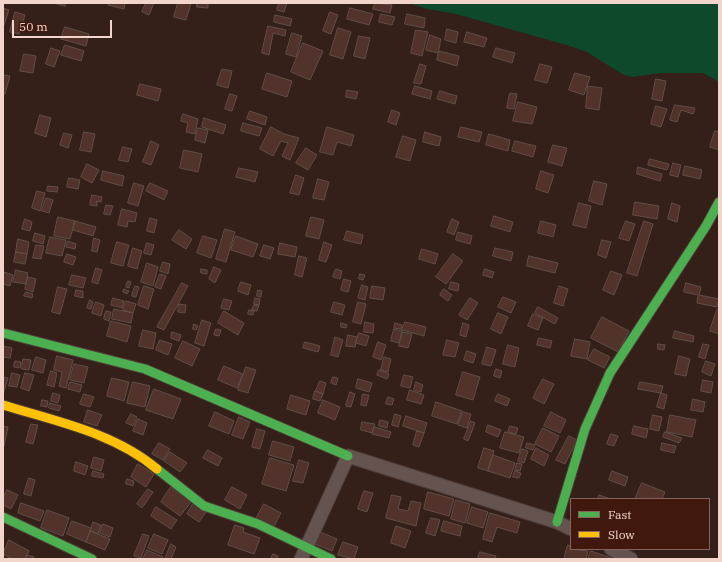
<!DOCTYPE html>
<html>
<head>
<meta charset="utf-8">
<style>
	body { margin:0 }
	#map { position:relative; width:722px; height:562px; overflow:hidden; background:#351f19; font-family:"IBM Plex Serif",serif }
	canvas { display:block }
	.frame { position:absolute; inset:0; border:4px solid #f2d6ce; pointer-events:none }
	.legend { position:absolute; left:570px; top:498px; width:140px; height:52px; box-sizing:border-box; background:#40180e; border:1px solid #87645b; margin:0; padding:5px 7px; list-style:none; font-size:12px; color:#f2d6ce }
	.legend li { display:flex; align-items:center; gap:8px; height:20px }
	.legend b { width:20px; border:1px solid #87645b }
	.scale { position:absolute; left:12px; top:20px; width:100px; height:18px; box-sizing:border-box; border:2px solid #f2d6ce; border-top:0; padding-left:5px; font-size:12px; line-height:14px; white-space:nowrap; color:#f2d6ce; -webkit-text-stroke:3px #40180e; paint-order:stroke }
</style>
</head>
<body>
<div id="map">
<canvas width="722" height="562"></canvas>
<div class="frame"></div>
<ul class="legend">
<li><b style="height:5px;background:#4caf50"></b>Fast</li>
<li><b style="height:5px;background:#ffc107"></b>Slow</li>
</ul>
<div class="scale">50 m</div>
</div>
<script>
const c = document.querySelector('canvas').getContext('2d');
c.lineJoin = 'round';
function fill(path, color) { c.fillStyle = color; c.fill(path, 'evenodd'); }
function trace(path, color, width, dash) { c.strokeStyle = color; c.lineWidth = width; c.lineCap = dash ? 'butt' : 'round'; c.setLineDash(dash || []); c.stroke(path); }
fill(new Path2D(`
	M409,3H719V82L703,73H661L632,77L622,74L587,52L570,46L456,14L427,9Z`), '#0d492a');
const building = new Path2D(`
	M54,3H66L65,6Z
	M109,3H125L124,9L108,5Z
	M146,3H154L149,15L142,12Z
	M178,3H191L186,20L174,17Z
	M197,3H208V8L197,7Z
	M279,3H287L284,12L277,10Z
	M375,3L392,5L390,13L373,9Z
	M3,8L9,10L3,28Z
	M350,8L373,14L369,25L347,19Z
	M15,12L25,15L19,34L10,32Z
	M330,12L338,15L331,34L323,31Z
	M381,14L395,17L392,25L379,22Z
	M407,14L425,18L424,28L405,24Z
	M275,15L292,19L290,26L274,22Z
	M268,26L286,30L285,36L273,33L269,55L262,53Z
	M65,27L89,34L86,46L61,39Z
	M338,28L351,32L343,59L330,55Z
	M447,29L458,32L456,43L445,40Z
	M416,30L428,32L422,56L411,53Z
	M467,32L487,38L484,47L464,42Z
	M292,33L302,36L296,57L286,54Z
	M430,35L441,39L438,53L426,50Z
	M359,36L370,38L365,59L354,56Z
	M303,43L323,51L310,80L291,72Z
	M65,45L84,51L81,61L61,55Z
	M51,48L60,51L54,67L46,64Z
	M496,48L515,53L512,63L493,57Z
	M439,51L459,56L457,66L437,60Z
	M24,54L36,56L33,73L20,71Z
	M420,64L426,66L421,84L414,83Z
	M540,64L552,67L547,83L535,80Z
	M222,69L232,71L228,88L217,85Z
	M267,73L292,81L287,97L262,89Z
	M575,73L590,77L584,95L569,90Z
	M3,75L10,76L5,94H3Z
	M656,79L666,81L662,101L652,99Z
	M140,84L161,89L158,101L137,95Z
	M415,86L432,91L430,99L412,94Z
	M588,86L602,88L599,110L586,108Z
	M347,90L358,92L356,99L346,97Z
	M440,91L457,96L455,104L437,99Z
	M510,93L517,94L514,109L507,108Z
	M230,94L237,96L232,111L225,109Z
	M518,102L537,107L532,124L513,121Z
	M675,105L695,108L693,114L681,110L677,122L670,120Z
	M656,106L667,109L661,127L651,124Z
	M392,110L400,113L396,125L388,122Z
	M250,111L267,117L265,125L247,119Z
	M183,114L198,119L195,134L186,132L188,123L181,121Z
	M40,115L51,118L46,137L35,133Z
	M204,118L226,125L223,134L202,127Z
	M243,123L262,128L259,136L241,131Z
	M271,127L284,134L299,138L290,160L282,156L288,143L281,141L273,156L260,149Z
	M327,127L354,135L351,146L337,142L333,155L320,152Z
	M461,127L482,132L479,142L458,137Z
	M198,128L208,130L205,143L195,140Z
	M715,131L719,132V150L710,147Z
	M84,132L95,134L91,152L80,150Z
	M425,132L441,137L439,146L423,142Z
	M64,133L72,135L68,148L60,145Z
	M489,134L510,140L508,151L486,145Z
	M403,136L416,140L410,161L396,157Z
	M151,141L159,145L151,165L143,162Z
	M515,141L536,146L533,157L512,151Z
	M553,145L567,148L562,166L548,162Z
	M123,147L132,149L128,162L119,160Z
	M306,148L317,155L308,170L296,163Z
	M184,150L202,154L198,172L180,168Z
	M650,159L669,164L667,170L648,165Z
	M673,163L681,165L678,177L670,175Z
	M87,164L99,170L92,183L81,177Z
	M685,166L702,170L700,179L683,175Z
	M638,167L662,174L660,181L637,174Z
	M239,168L258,172L255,182L236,177Z
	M103,171L124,176L122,186L101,180Z
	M541,171L554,175L548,193L536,189Z
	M296,175L304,178L299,195L290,193Z
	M69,178L80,180L78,189L67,187Z
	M318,179L329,182L324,200L313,198Z
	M594,181L607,184L602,205L589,201Z
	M134,183L144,186L138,206L128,203Z
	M150,183L168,191L164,200L146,191Z
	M48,186L58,187L57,192L47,191Z
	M37,191L45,193L40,211L32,208Z
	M92,195L102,197L101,202L97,201V206L90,205Z
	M46,198L53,200L49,213L42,211Z
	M635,202L659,206L657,219L633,215Z
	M579,203L591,206L586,228L573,225Z
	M672,203L680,206L677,222L668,219Z
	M106,205L113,206L110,215L104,214Z
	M122,209L137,213L135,222L128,221L127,227L118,225Z
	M494,216L513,222L510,232L491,226Z
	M58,217L75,221L70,239L54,236Z
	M311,217L324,220L319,239L306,236Z
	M150,218L157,220L154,233L147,231Z
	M25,219L32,222L30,231L22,229Z
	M452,219L459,222L454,235L447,232Z
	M75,221L96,227L93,236L73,230Z
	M541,221L556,225L553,237L538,233Z
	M626,221L635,224L629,241L619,238Z
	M644,221L653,224L637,276L627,273Z
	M225,229L235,232L226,262L216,259Z
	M179,230L192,239L186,249L172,240Z
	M347,231L363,235L361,244L344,240Z
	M458,232L472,236L470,244L456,240Z
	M35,233L45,236L43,244L33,241Z
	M203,236L217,240L211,258L197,253Z
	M236,236L258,244L253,257L231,250Z
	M50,237L66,240L62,256L46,253Z
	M94,238L100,240L97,252L92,251Z
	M18,239L29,242L27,254L16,252Z
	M602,240L611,242L606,258L598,255Z
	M68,241L76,244L75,249L66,247Z
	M117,242L129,245L123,266L111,263Z
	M324,242L332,245L326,262L319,260Z
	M147,243L154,245L151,255L144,253Z
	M280,243L297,247L295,257L278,254Z
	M36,245L44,246L41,259L33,258Z
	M264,245L274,248L270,259L260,256Z
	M133,248L142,251L137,269L128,266Z
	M495,248L513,252L511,261L493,256Z
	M422,249L438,254L435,264L419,259Z
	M16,252L27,254L25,264L14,262Z
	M67,254L76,257L73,265L64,262Z
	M453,254L463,261L446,284L436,277Z
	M299,256L307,258L302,277L295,275Z
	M529,256L558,263L555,273L527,266Z
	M163,262L170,264L168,274L160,271Z
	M147,263L158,267L153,286L141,282Z
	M214,267L221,270L215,283L209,279Z
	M96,268L102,270L98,284L92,282Z
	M201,269L207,270V274L201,273Z
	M336,269L342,271L340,279L333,277Z
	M485,269L494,272L492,278L483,275Z
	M16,270L28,273L26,284L13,282Z
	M611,271L622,275L614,295L603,290Z
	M4,272L13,275L10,286L3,284Z
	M160,274L166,276L161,289L155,287Z
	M360,274L365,275L363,280L359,279Z
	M72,275L86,278L83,288L69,285Z
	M28,277L36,279L33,292L25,289Z
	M344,279L351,281L348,292L341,290Z
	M128,281L131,282L129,288L126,287Z
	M241,282L251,285L248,295L238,291Z
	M451,282L459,284L458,291L449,289Z
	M182,283L188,286L164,330L157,327Z
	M686,283L701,287L699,295L719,299L717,307L697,303L698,295L684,292Z
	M362,285L368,287L365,300L358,298Z
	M135,286L139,287L136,297L132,296Z
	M144,286L154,289L148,309L138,305Z
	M372,286L385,288L383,300L370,298Z
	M559,286L568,289L563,306L554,303Z
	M58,287L67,289L60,314L52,312Z
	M124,289L129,291L127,294L123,292Z
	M444,289L452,295L448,301L440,295Z
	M76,290L83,291V298L75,296Z
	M258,290L262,291L261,297L257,296Z
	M26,292L33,294L32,298L24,296Z
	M503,297L516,302L511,313L498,307Z
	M113,298L124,301L122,308L111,305Z
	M255,298L260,299L259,305L254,304Z
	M470,298L478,303L467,320L459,315Z
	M224,299L232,301L229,310L221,308Z
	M90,300L93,302L91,309L87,308Z
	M126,301L136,304L133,313L123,310Z
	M96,302L104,305L101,316L92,313Z
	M334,302L345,305L342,315L331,312Z
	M358,302L366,304L361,324L353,322Z
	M179,304L186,305L185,313L178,312Z
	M254,305H259L257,311L252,310Z
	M538,307L558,318L555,324L535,313Z
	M114,309L133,313L131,323L112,319Z
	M249,310L254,311L253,315L248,314Z
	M717,310H719V334L710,331Z
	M106,311L111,312L109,321L104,319Z
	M224,311L244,323L238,335L218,323Z
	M498,313L508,317L501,334L491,329Z
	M533,314L543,318L538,330L528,326Z
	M602,317L629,331L618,352L591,338Z
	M202,320L211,323L204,346L195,343Z
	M111,321L131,326L127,342L107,336Z
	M365,322L374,324L373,333L364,332Z
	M405,322L426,327L424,336L402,330Z
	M341,323L347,325L346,328L341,327Z
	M395,323L402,325L401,329L394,328Z
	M463,323L469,325L466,337L460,335Z
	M194,324L198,326L196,330L193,329Z
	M216,329L221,330L219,336L214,335Z
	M394,329L402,331L399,343L391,341Z
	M143,330L156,333L153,349L139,346Z
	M675,331L694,336L693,342L673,338Z
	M172,332L181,335L179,341L171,338Z
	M403,332L412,334L408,348L399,346Z
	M359,333L369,336L366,346L356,343Z
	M348,335L357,337L355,347L346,346Z
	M335,337L343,340L338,357L331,355Z
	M539,338L552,341L550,348L537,345Z
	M575,339L590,342L587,359L571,356Z
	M160,340L172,344L168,355L156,350Z
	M447,340L459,343L455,357L443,355Z
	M183,341L200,349L192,366L175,358Z
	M305,342L320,346L318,352L303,348Z
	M378,342L386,345L381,360L373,357Z
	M658,344L665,345L664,350L658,349Z
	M703,344L709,345L705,359L699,357Z
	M508,345L519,348L515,367L503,364Z
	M3,346L12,348L10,358L3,357Z
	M487,347L496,350L491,366L482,364Z
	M594,349L610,357L604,368L588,360Z
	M467,351L476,354L473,363L464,360Z
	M57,356L73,360L66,388L59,386L62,372L54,370Z
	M679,356L690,359L686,376L675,374Z
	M36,357L46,360L43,373L32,370Z
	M384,357L391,359L388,372L381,370Z
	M23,359L31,360L29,370L22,369Z
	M15,361L21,362L20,368L14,367Z
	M706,361L715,364L711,376L702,372Z
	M74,364L88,367L84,383L70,380Z
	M224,366L243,374L237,388L218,380Z
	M246,367L256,370L248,393L238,390Z
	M496,369L502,371L500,378L494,376Z
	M379,370L389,374L387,379L377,375Z
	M51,371L57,373L54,387L47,385Z
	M463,372L480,377L473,400L456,395Z
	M12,373L20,375L17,387L9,386Z
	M25,373L34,375L29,391L21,388Z
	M404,375L413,377L410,388L401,386Z
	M3,377L8,378L3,395Z
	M333,377L338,378L336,385L331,383Z
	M112,378L129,382L124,401L107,396Z
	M358,379L372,383L369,392L356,388Z
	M543,379L554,384L544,404L533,398Z
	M703,380L713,382L711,393L701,391Z
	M320,381L326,383L323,394L316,391Z
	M70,382L82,385L80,392L68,389Z
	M133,382L150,386L145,407L127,403Z
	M416,382L423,385L421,392L414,390Z
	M640,382L663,386L661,393L638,389Z
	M154,389L181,399L173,419L146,410Z
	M410,390L424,395L421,404L407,400Z
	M315,391L323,394L320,401L313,399Z
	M350,392L355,394L351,407L346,406Z
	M53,393L60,395L58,403L51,401Z
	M661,393L667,395L664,409L657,407Z
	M84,394L94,397L90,407L80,404Z
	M363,394L369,395L366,406L361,405Z
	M498,394L510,399L507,406L495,401Z
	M291,395L310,401L306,415L287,409Z
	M388,397L394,399L392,405L386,404Z
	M693,399L705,402L703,412L691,410Z
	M42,400L48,401L47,407L41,406Z
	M323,400L340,407L335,420L318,413Z
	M436,402L462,411L457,424L432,416Z
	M50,403L61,406L59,411L49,408Z
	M88,410L102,415L97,426L84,422Z
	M215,412L234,421L229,434L209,426Z
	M463,412L471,414L467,428L458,425Z
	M551,412L566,420L560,433L544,426Z
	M131,414L137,417L133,426L126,423Z
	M395,414L401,416L398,427L392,425Z
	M653,415L662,417L659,431L650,429Z
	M670,415L696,420L692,437L667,432Z
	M406,416L427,423L424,433L403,426Z
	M239,417L250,422L243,439L232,435Z
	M138,419L147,423L143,435L133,431Z
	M380,420L388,422L387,428L379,426Z
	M471,421L475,423L468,441L464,439Z
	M362,422L375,424L372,433L361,430Z
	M31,424L38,425L33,444L26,442Z
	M488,425L501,430L498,437L486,432Z
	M3,426L8,427L4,446L3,445Z
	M510,426L518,428L516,434L508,432Z
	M634,426L648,429L646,438L632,434Z
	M375,427L391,432L389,438L372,434Z
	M543,428L559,436L551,452L535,444Z
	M257,429L265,431L260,449L252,447Z
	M417,431L424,433L419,447L413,445Z
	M505,432L524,437L519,453L500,448Z
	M665,432L682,438L679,443L663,437Z
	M611,434L618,436L614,446L607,444Z
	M569,436L577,440L565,464L556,460Z
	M273,441L294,447L290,461L269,455Z
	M159,443L170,449L163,460L152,454Z
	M527,443L535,445L533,450L526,448Z
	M662,443L676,446L674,453L661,450Z
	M484,448L494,451L488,471L478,468Z
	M536,448L549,455L544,466L531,459Z
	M522,449L528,451L524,463L518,461Z
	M208,450L222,458L218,466L203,458Z
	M170,452L187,463L180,472L164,461Z
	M493,455L515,463L510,478L488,471Z
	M94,457L104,460L101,471L91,468Z
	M270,458L294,465L286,491L262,484Z
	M299,460L309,463L303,483L293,481Z
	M76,462L88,466L85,475L74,471Z
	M517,463L522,464L520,471L515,470Z
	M138,464L154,474L146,487L131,477Z
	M93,471L104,474L103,478L92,476Z
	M515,471L521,473L519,478L513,477Z
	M612,471L628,477L625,486L609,480Z
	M29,478L35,480L31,496L24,494Z
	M127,479L134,481L133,486L126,484Z
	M642,483L665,492L662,499H635Z
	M171,487L191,502L180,516L161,502Z
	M232,487L247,495L240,509L225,500Z
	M148,489L153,492L142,508L137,504Z
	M7,490L18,495L11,509L3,505V498Z
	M364,491L373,493L367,512L358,509Z
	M428,492L454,499L449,516L424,509Z
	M392,495L401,497L398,509L408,511L411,501L421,503L416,526L386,518Z
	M599,495L611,499H598Z
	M456,500L470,504L465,523L451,519Z
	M21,503L44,511L40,521L18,513Z
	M193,504L206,512L199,522L187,514Z
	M264,504L281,513L273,528L256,519Z
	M156,507L177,520L171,529L151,516Z
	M472,507L488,512L483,528L467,523Z
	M47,510L69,518L63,536L41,528Z
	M490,513L520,522L517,533L497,527L492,542L483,539Z
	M431,518L440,520L435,536L426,533Z
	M72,521L91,528L86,542L67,534Z
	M444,521L462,526L460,536L441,531Z
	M93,522L101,525L98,534L91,531Z
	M103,524L113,528L110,537L100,533Z
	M235,525L244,528L243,532L260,538L254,554L228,545Z
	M396,526L411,531L405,548L391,543Z
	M91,531L110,539L105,550L86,542Z
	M320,532L337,539L332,551L315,544Z
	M143,534L149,536L141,558L134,556Z
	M154,534L168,540L162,554L148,548Z
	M9,540L29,551L25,559H12L3,554Z
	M343,542L358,547L354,559L338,555Z
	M171,544L176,547L171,559H165Z
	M568,545L571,546V549L588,551L586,559H564Z
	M147,550L163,557L162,559H143Z
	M591,551L611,558L610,559H588Z
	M480,552L496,556L495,559H478Z
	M273,554L278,556L277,559H271Z
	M27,555L34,557L33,559H26Z`);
fill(building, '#51332b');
trace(building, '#604e49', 1);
const street = new Path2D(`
	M611,549L631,559
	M301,559L348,456L557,522L571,529`);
const fast = new Path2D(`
	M3,333L145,369L348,456
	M157,469L204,506L258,524L331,559
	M3,517L92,559
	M557,522L585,429L610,373L706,226L719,202`);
const slow = new Path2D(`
	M3,405C55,421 115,433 157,469`);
trace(street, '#4f3c38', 15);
trace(fast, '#4f3c38', 11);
trace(slow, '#4f3c38', 11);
trace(street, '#64534f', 13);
trace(fast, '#4caf50', 9);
trace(slow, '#ffc107', 9);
</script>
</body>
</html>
